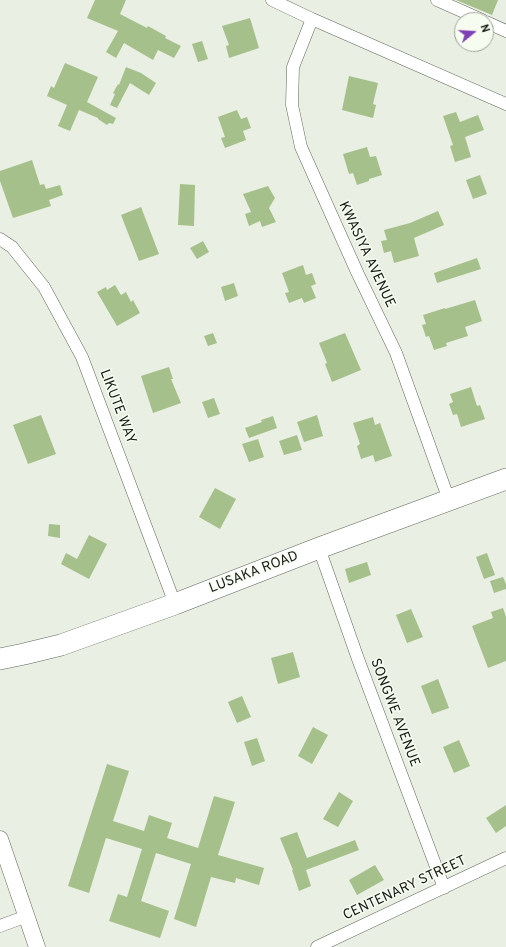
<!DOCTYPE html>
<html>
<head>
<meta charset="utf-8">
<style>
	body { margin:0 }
	#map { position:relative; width:506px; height:947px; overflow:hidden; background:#e9efe3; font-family:Overpass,sans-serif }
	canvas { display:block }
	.north { position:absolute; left:454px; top:12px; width:40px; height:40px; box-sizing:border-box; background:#f6fdf0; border:1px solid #9ea399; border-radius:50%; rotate:72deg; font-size:11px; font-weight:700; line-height:16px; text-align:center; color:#191b17 }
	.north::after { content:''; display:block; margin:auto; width:14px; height:18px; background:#8040b5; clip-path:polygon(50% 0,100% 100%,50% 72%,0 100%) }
</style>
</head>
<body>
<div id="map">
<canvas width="506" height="947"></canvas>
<div class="north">N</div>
</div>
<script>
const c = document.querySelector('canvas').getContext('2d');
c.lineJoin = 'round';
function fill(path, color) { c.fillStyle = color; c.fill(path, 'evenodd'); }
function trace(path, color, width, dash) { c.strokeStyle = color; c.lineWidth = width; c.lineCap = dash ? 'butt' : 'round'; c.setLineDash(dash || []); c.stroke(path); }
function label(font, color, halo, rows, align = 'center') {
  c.font = font + ' Overpass,sans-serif'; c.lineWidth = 3; c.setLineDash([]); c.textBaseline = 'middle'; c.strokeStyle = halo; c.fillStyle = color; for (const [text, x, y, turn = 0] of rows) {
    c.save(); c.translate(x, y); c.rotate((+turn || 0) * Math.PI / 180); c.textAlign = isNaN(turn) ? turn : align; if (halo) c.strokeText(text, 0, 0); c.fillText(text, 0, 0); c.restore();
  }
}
fill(new Path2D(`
	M95,0H126L120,14L147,28L148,26L166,36L165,38L181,46L174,58L158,50L153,60L124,43L116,58L106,52L118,31L87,18Z
	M456,0H498L492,15Z
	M250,18L259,48L229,58L226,46L229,45L222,26Z
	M202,41L208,59L198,62L192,44Z
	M65,63L98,77L87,102L116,118L113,124L109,123L107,125L98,119V118L79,110L70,131L58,126L67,105L47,96L51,86L54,88Z
	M126,67L141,73L156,83L149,95L130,83L117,108L110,105L115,94L113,93L118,84L119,85Z
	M349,76L378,83L373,104L376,105L373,118L342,110Z
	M237,110L241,119L247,117L251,128L243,131L246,140L225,148L221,138L225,137L218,117Z
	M456,112L460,122L478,115L484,130L465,137L471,157L455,162L450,146L453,145L443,116Z
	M367,147L370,157L376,156L382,175L369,179V181L357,185L353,173L349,174L343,154Z
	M32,160L40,185L44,184L46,189L60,185L63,195L49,200L51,206L13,218L0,181V171Z
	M480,175L487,194L473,199L466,180Z
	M180,184L195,185L194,226L178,225Z
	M268,186L275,198L269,208L276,222L262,227L260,221L249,226L245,214L251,212L243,194Z
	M141,207L159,254L139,261L121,215Z
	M438,211L444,225L414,238L419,256L394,263L391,251L384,253L381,241L387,240L384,230L410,223Z
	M203,241L209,252L197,259L190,248Z
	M477,258L481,269L437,283L434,273Z
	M303,265L306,275L312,273L316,284L311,286L316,298L304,303L302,298L289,303L285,293L289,292L282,273Z
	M234,283L238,296L225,301L221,287Z
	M115,285L121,295L126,292L131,302L133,300L140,313L117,326L97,292L106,287L107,290Z
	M475,300L482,321L465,327L468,336L446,343L447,346L434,350L429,336L426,337L422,325L426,324L423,315L445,308V309Z
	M213,333L217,343L208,346L204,336Z
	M345,333L361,370L332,382L325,364L327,363L319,343Z
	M169,367L173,379H171L181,403L153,413L141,376Z
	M471,387L477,406L480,405L485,419L461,427L457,414L453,415L449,404L453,402L450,394Z
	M214,398L220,414L208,418L202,402Z
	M41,415L56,454L28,464L13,425Z
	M317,415L323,436L304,442L297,422Z
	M273,416L277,428L249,438L245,428L262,422L261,420Z
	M373,417L375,425L380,423L392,456L375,462L373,455L361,459L357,446L360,444L353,423Z
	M297,435L302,450L284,455L279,441Z
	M258,439L264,457L249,462L242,444Z
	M215,488L236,499L220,529L199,517Z
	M49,524L60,525V538L48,536Z
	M89,535L107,544L89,579L61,564L66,553L77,559Z
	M487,553L495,575L484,579L476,557Z
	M367,562L371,575L349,583L345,569Z
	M503,577L506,584V589L494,593L490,581Z
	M503,608L506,617V661L488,668L472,626L493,618L491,612Z
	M411,609L423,637L407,643L396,615Z
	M293,652L300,677L278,684L271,658Z
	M438,679L449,708L432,714L421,686Z
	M242,696L251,717L237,723L228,702Z
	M313,727L328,735L312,764L298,756Z
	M257,738L265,761L252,766L244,742Z
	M459,740L470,766L454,773L443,747Z
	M107,764L129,771L113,821L144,831L149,815L172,823L167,838L198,848L214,796L235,802L218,855L264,868L259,885L236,878L235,883L211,877L196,927L174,919L191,864L156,853L141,901L169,911L160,938L109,921L118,894L127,897L142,849L106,838L89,893L68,886Z
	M339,792L353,801L338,827L323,819Z
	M506,805V826L496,833L486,818Z
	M297,832L307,858L355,840L359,850L306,870L311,886L299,891L292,870H293L280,838Z
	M375,865L384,880L357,895L349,880Z`), '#a5c08a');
const street = new Path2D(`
	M272,0L312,19L506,104
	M437,0L482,20
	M312,19L293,67L292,105L301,147L357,272L396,353L449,500
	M486,22L506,31
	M0,239L12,247L44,287L82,357L175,604
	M319,548L358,659L444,888
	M0,926L27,916
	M317,947L506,858`);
const secondary = new Path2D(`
	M0,839L37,947`);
const highway = new Path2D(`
	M0,659L24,654L61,645L175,604L319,548L506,479`);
trace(street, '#61675c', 13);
trace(secondary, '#61675c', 17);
trace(highway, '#61675c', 22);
trace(street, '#fff', 12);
trace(secondary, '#fff', 16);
trace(highway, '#fff', 21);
label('14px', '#191b17', '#f6fdf0', [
	["KWASIYA AVENUE",366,255,65],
	["LIKUTE WAY",117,407,69],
	["LUSAKA ROAD",254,573,-21],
	["SONGWE AVENUE",394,713,69],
	["CENTENARY STREET",405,889,-25]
]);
</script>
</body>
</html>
